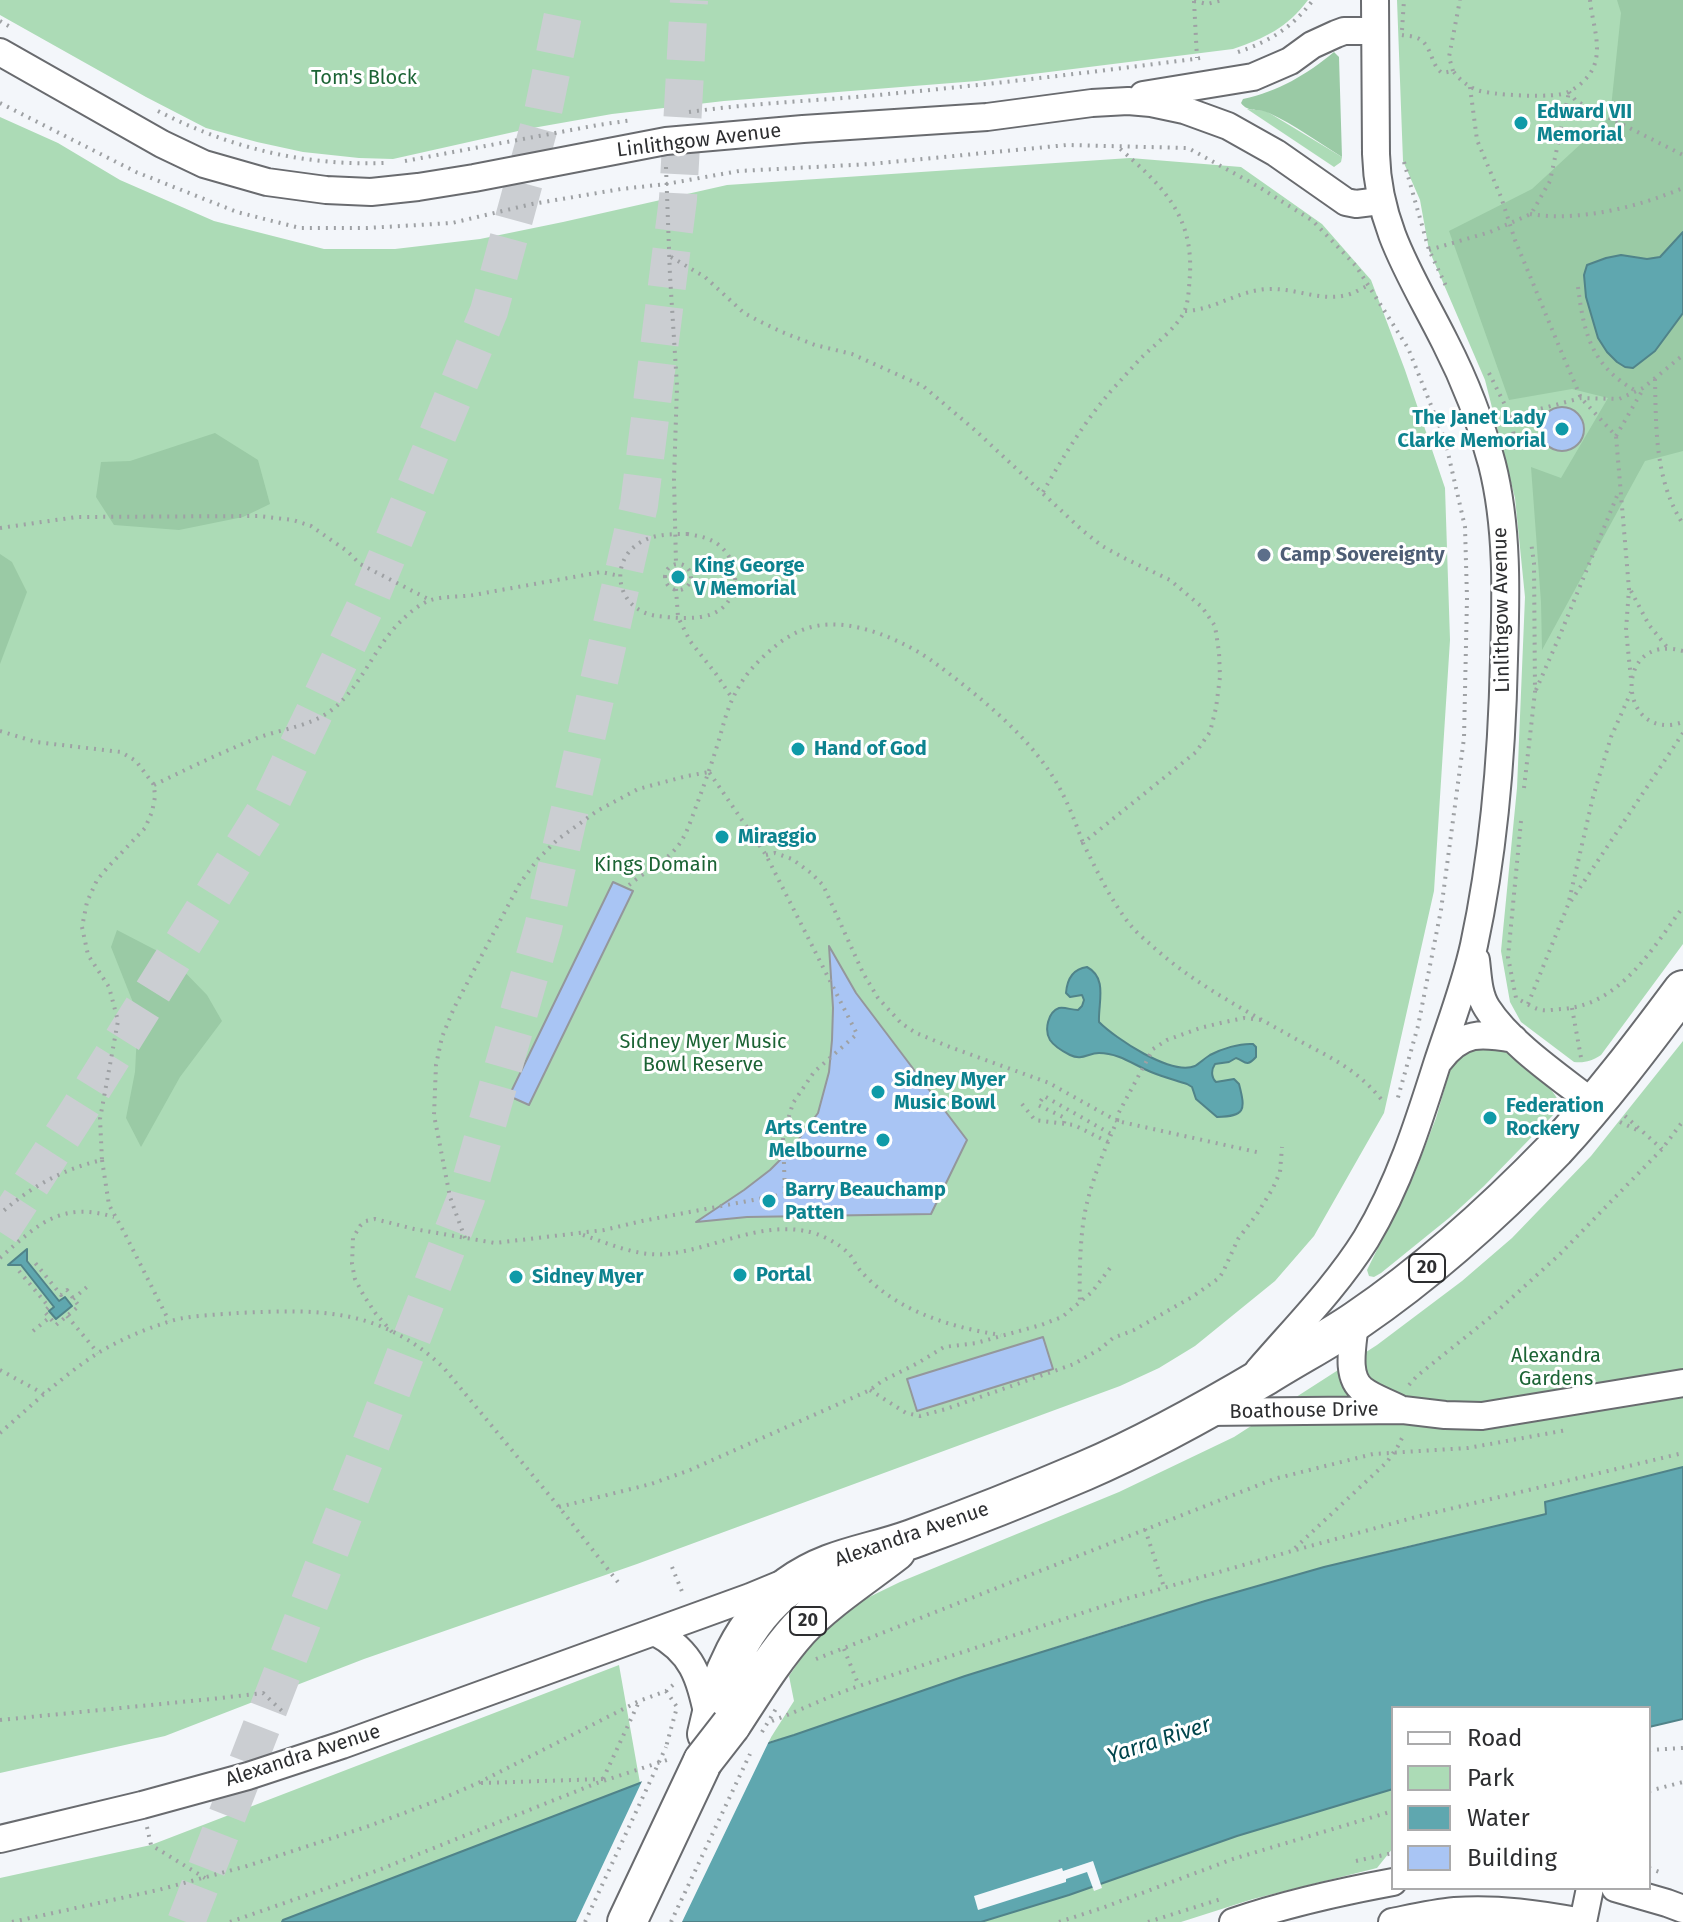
<!DOCTYPE html>
<html>
<head>
<meta charset="utf-8">
<style>
	body { margin:0 }
	#map { position:relative; width:1683px; height:1922px; overflow:hidden; background:#f3f6fa; font-family:"Fira Sans",sans-serif }
	canvas { display:block }
	.legend { position:absolute; left:1391px; top:1706px; width:260px; height:184px; box-sizing:border-box; background:#fff; border:2px solid #ababac; margin:0; padding:10px 14px; list-style:none; font-size:24px; color:#2d2e30 }
	.legend li { display:flex; align-items:center; gap:16px; height:40px }
	.legend b { width:40px; border:2px solid #ababac }
</style>
</head>
<body>
<div id="map">
<canvas width="1683" height="1922"></canvas>
<ul class="legend">
<li><b style="height:10px;background:#fff"></b>Road</li>
<li><b style="height:22px;background:#acdbb6"></b>Park</li>
<li><b style="height:22px;background:#5fa7af"></b>Water</li>
<li><b style="height:22px;background:#a9c5f4"></b>Building</li>
</ul>
</div>
<script>
const c = document.querySelector('canvas').getContext('2d');
c.lineJoin = 'round';
function fill(path, color) { c.fillStyle = color; c.fill(path, 'evenodd'); }
function trace(path, color, width, dash) { c.strokeStyle = color; c.lineWidth = width; c.lineCap = dash ? 'butt' : 'round'; c.setLineDash(dash || []); c.stroke(path); }
function label(font, color, halo, rows, align = 'center') {
  c.font = font + ' "Fira Sans",sans-serif'; c.lineWidth = 6; c.setLineDash([]); c.textBaseline = 'middle'; c.strokeStyle = halo; c.fillStyle = color; for (const [text, x, y, turn = 0] of rows) {
    c.save(); c.translate(x, y); c.rotate((+turn || 0) * Math.PI / 180); c.textAlign = isNaN(turn) ? turn : align; if (halo) c.strokeText(text, 0, 0); c.fillText(text, 0, 0); c.restore();
  }
}
fill(new Path2D(`
	M0,0H1308C1287,28 1265,38 1233,49L977,81L724,101L612,114L527,129L393,159L359,158L303,152L257,142L206,128L146,97L0,15Z
	M1397,0H1683V944L1601,1055C1592,1061 1585,1063 1574,1062L1521,1022L1510,1002L1501,951L1517,788L1525,597L1515,498L1485,380L1429,250L1420,200L1403,161Z
	M1247,109L1266,111L1342,157L1341,162L1334,167Z
	M0,117L58,143L120,180L214,221L324,249H395L480,239L563,222L727,185L1130,158L1241,167L1322,224L1371,280L1405,370L1445,488L1450,640L1434,891L1384,1113L1314,1236L1275,1281L1195,1346L1159,1368L1120,1386L637,1564L364,1659L165,1736L0,1773Z
	M1683,1041V1467L1545,1502L1546,1514C1471,1532 1396,1548 1321,1568C1143,1616 968,1675 794,1735L768,1742L794,1701L789,1676L813,1641L824,1629L859,1602L900,1582L1119,1492L1234,1437L1377,1345L1462,1281L1512,1238L1591,1156Z
	M1488,1047C1493,1048 1497,1048 1501,1050C1518,1057 1552,1085 1559,1102L1557,1111L1484,1186L1449,1218L1381,1273L1374,1277L1369,1276L1367,1270L1414,1175L1436,1118L1450,1070L1458,1058L1466,1051L1475,1048Z
	M619,1665L640,1783L283,1920L282,1922H0V1878L151,1845Z
	M1393,1789V1848L1377,1868L1253,1899L1181,1922H981L1069,1895L1237,1836Z`), '#acdbb6');
fill(new Path2D(`
	M1617,0H1683V451L1645,461L1542,650L1541,602L1531,467L1561,478L1608,398L1572,389L1509,400L1449,231L1532,189L1610,117L1621,13Z
	M1334,52L1339,57L1342,157C1318,142 1295,125 1269,113C1259,108 1248,113 1241,103L1243,99C1279,91 1306,75 1334,52Z
	M215,433L258,460L270,504L243,517L179,530L114,525L96,497L101,462L130,461Z
	M0,554L12,562L27,592L0,664Z
	M117,930L171,958L207,995L222,1021L180,1077L141,1147L126,1118L135,1072L138,1015L111,947Z`), '#9acaa5');
const water = new Path2D(`
	M1683,232V313L1655,351L1633,368L1625,367L1617,362L1607,352L1598,338L1586,297L1584,275L1587,265L1606,258L1621,255L1647,259L1660,257Z
	M1087,967C1108,978 1098,1003 1099,1022C1115,1038 1171,1076 1195,1066C1200,1063 1205,1058 1210,1055C1221,1049 1240,1043 1253,1044L1256,1047V1057C1246,1068 1245,1061 1236,1058L1229,1062L1215,1064C1211,1070 1211,1077 1216,1082L1234,1079L1239,1084C1246,1111 1245,1116 1217,1117L1196,1099L1192,1087L1187,1084C1175,1080 1163,1077 1151,1072C1134,1065 1119,1053 1099,1053C1088,1053 1082,1061 1070,1055C1064,1052 1054,1046 1050,1040C1044,1030 1048,1012 1059,1008C1066,1007 1071,1010 1078,1010L1082,1006L1084,1000L1082,995L1070,997L1066,993C1067,980 1072,969 1087,967Z
	M27,1249V1261L59,1301L65,1297L72,1306L56,1319L49,1311L54,1307L21,1265H8Z
	M1683,1467V1719L1649,1727V1708H1393V1789L1237,1836L1069,1895L981,1922H282L283,1920L640,1783L794,1735L965,1676L1205,1601L1324,1567L1546,1514L1545,1502Z`);
fill(water, '#5fa7af');
trace(water, '#508389', 2);
fill(new Path2D(`
	M771,1737L682,1922H576L644,1777Z
	M1093,1861L1102,1888L1094,1891L1087,1872L1066,1879V1882L978,1910L974,1896L1062,1868L1063,1871Z`), '#f3f6fa');
const building = new Path2D(`
	M1540 429a22 22 0 1 1 44 0a22 22 0 1 1-44 0Z
	M613,882L633,891L529,1105L509,1096Z
	M829,946L856,993L967,1140L931,1214L747,1217L696,1222L744,1190L770,1170L793,1147L818,1113L829,1072L832,1040L833,1008Z
	M1043,1337L1053,1369L917,1411L907,1379Z`);
fill(building, '#a9c5f4');
trace(building, '#94979b', 2);
trace(new Path2D(`
	M0,1232L79,1110L271,802L371,595L489,311L543,112L566,0
	M186,1922L466,1198L543,928L639,505L678,199L689,0`), '#cbced2', 38, [38, 19]);
const minor = new Path2D(`
	M0,52L162,144L204,164L267,182L326,190L371,192L418,187L474,178L666,141L803,129L987,117L1092,103L1128,101L1151,103L1184,110L1228,126L1276,153L1346,202L1356,204L1380,201
	M1143,95L1253,77L1290,61L1312,45L1336,34L1344,31H1375
	M1476,960C1478,976 1478,994 1487,1008C1510,1044 1561,1078 1594,1104
	M1440,1060C1462,1031 1481,1033 1514,1039
	M1355,1321C1354,1341 1344,1376 1363,1390C1373,1398 1387,1402 1398,1408
	M1258,1371C1295,1328 1336,1287 1366,1239C1399,1184 1418,1124 1437,1064C1450,1024 1465,986 1474,945C1494,852 1502,754 1504,659C1506,594 1508,527 1492,464C1481,422 1465,381 1445,342C1413,278 1378,229 1376,154L1375,0
	M1206,1412L1403,1410L1445,1415L1482,1416L1683,1383
	M655,1632C693,1652 699,1677 708,1716
	M0,1839L142,1805L248,1776L342,1745L750,1597L779,1585
	M1615,1888L1667,1903L1683,1909
	M1233,1922C1285,1904 1339,1892 1393,1882
	M1392,1922C1412,1918 1434,1913 1455,1911C1498,1908 1540,1914 1582,1922
	M1583,1922L1590,1888`);
const highway = new Path2D(`
	M731,1725C752,1693 773,1658 799,1629C826,1600 864,1576 896,1551
	M707,1734C718,1679 743,1620 789,1586C829,1557 868,1555 912,1539C970,1518 1028,1495 1084,1471C1147,1444 1206,1411 1265,1376C1295,1357 1328,1340 1357,1320C1429,1271 1495,1211 1555,1149C1601,1099 1642,1045 1683,990
	M627,1922L703,1761`);
trace(minor, '#696b6f', 30);
trace(highway, '#696b6f', 42);
trace(new Path2D(`
	M1194,1L1197,58
	M1194,1L1207,4L1223,0
	M0,21L12,28
	M1402,30L1404,0
	M1402,35C1408,36 1416,36 1421,40C1432,48 1431,65 1442,73L1453,71C1459,79 1467,86 1477,90C1490,95 1556,99 1568,92C1577,88 1586,80 1591,72C1604,51 1592,23 1590,0
	M1238,52C1270,41 1292,28 1313,0
	M1453,71L1449,57L1460,0
	M1470,87L1477,140L1501,197L1515,240L1561,351L1581,398L1616,436L1629,589L1626,630L1631,679
	M1569,92L1576,101L1683,155
	M0,103L136,172L237,212L300,228H367L452,223L532,204L621,189L666,184L739,171L871,164L1067,145L1188,148L1259,187L1313,221L1356,266L1408,348L1445,440L1465,527L1467,598L1464,738L1441,910L1418,1026L1397,1101
	M158,111C230,148 304,166 385,163
	M689,112C752,103 815,101 878,95C986,85 1094,72 1201,58
	M405,161L598,125L633,120
	M1404,162L1429,250L1446,286
	M666,167L670,276L677,386L674,479L676,564
	M1530,214C1579,222 1638,207 1683,188
	M1429,250L1490,232L1531,214L1550,181L1569,92
	M671,257L705,277L744,313L759,321L782,332L815,345L852,354L923,386L976,431L1082,530L1102,546L1126,559L1170,580L1202,607L1215,626L1219,652L1220,677L1216,708L1210,732L1196,752L1083,843C1097,871 1112,903 1132,927C1137,933 1144,939 1150,944C1190,981 1239,1007 1287,1034C1324,1055 1353,1065 1381,1099
	M1578,287C1584,335 1592,366 1636,391
	M1185,311C1215,310 1238,290 1269,289C1297,288 1323,303 1350,294C1356,292 1362,288 1367,286
	M1489,373L1511,417L1516,450
	M1655,379C1656,429 1655,481 1683,524
	M1510,417L1581,398L1619,399L1643,388L1683,355
	M1616,436L1642,391
	M1043,492C1063,457 1085,421 1111,391C1121,380 1130,370 1140,359C1153,346 1178,327 1185,310C1189,299 1189,285 1190,274C1193,213 1160,184 1118,147
	M0,528L77,517L258,516L293,520L311,526L347,551L360,564L430,600
	M687,534C699,536 712,538 721,547C742,565 740,603 712,614C697,620 673,618 657,616C613,610 606,553 650,538C661,534 675,534 687,534Z
	M665 577a13 13 0 1 1 26 0a13 13 0 1 1-26 0Z
	M676,589L678,617L690,641L716,674L732,698
	M1631,591L1649,625L1667,647
	M1683,651C1611,631 1618,745 1683,722
	M1536,690L1560,635L1619,491
	M0,731L36,742L121,752L136,761L154,785L155,797L152,812L145,828L108,867L97,880L87,902L82,927L88,955L109,987L118,1021L100,1119L102,1160C63,1169 30,1187 0,1214
	M154,785C189,768 224,751 260,737C283,729 309,726 329,712C361,689 373,648 401,621C409,613 421,603 431,600C444,596 460,597 474,595C516,587 558,580 601,572L620,576
	M1524,788L1535,692L1534,563L1531,542
	M1521,821L1508,957L1516,998C1523,1001 1531,1007 1538,1009C1546,1012 1555,1009 1563,1009C1621,1004 1652,949 1683,907
	M766,855L775,853L792,859L811,873L823,885L863,973L878,998L901,1023L916,1033L950,1047L1049,1083L1117,1121C1105,1148 1094,1175 1087,1203C1080,1230 1079,1274 1080,1303
	M629,885C645,871 668,861 680,843C688,831 692,817 697,804C704,785 711,766 717,746C722,731 725,715 732,700C740,682 750,669 764,656C779,642 795,630 816,626C853,618 905,641 935,663C979,696 1032,738 1059,787C1069,805 1076,824 1083,843
	M1571,901L1683,733
	M1528,1004L1568,905L1593,797L1611,737L1631,692
	M1572,1008L1582,1063
	M1261,1020L1244,1018L1225,1022L1200,1028L1167,1040L1153,1049L1118,1114L1117,1121L1261,1153
	M1022,1104L1035,1120L1074,1125L1108,1142
	M1625,1116L1662,1149
	M1620,1122L1637,1130
	M1064,1123L1065,1118L1038,1105L1044,1096L1111,1134
	M102,1160L109,1205L124,1232L169,1321
	M583,1235C610,1244 638,1257 667,1254C712,1249 759,1222 805,1231C819,1233 839,1243 849,1254C853,1258 855,1264 859,1269C865,1276 873,1284 881,1290C914,1316 960,1329 1001,1335
	M465,1238L450,1197L434,1115L436,1065L442,1037L454,1008L520,883L538,859L557,840L597,811L638,789L687,776L709,772
	M0,1258C38,1224 61,1201 114,1217
	M19,1271L49,1307L44,1311L56,1325L79,1306L67,1290L61,1295L32,1259
	M73,1299L88,1286
	M67,1316L98,1353
	M33,1331L49,1318
	M392,1332L376,1314L364,1296L355,1279L352,1264L353,1238L360,1226L366,1221L375,1219L414,1229L495,1243L604,1230L642,1221L785,1194L783,1136L793,1103L814,1072L857,1034L766,855L709,772
	M0,1370L44,1394C61,1380 79,1365 98,1353C118,1341 142,1330 165,1323C185,1315 216,1315 238,1313C319,1309 380,1308 443,1367L559,1507L621,1586
	M1409,1385L1417,1376L1493,1315L1560,1254L1662,1149L1683,1121
	M870,1390L906,1413L920,1416L946,1409L1074,1364L1100,1349L1113,1338L1134,1330L1192,1297L1219,1278L1223,1272L1238,1239L1257,1214L1273,1188L1280,1172L1282,1147
	M0,1433L44,1394
	M559,1507L651,1484L690,1470L870,1390L882,1381L918,1363L944,1347L976,1343L1041,1325L1062,1317L1092,1292L1113,1264
	M1145,1529L1164,1587
	M1295,1548L1387,1462L1398,1446L1404,1434
	M672,1567L683,1594
	M844,1649L859,1686
	M816,1659L1274,1479L1373,1454L1468,1448L1567,1430
	M666,1691L677,1707L666,1747
	M0,1720L221,1698L263,1693L283,1712
	M772,1721C801,1710 829,1696 859,1686L1122,1600L1292,1551L1416,1517L1683,1453
	M1649,1750L1683,1748
	M603,1779L638,1704
	M481,1783L604,1779
	M1649,1791L1683,1782
	M147,1827L151,1845L205,1878
	M1356,1861L1393,1853
	M1649,1868L1662,1873
	M12,1922L158,1890L247,1866L369,1826L439,1800L478,1783L639,1701L666,1691L673,1685
	M230,1922L376,1871L597,1783L670,1759
	M1059,1922L1102,1908L1233,1859L1393,1811
	M1148,1922L1221,1899`), '#9ea1a4', 4, [2, 6]);
trace(minor, '#fff', 26);
trace(highway, '#fff', 38);
const highwayBridge = new Path2D(`
	M703,1761L731,1725`);
trace(highwayBridge, '#696b6f', 42, []);
trace(new Path2D(`
	M762,1732L777,1707
	M585,1922L666,1747
	M671,1922L750,1754`), '#9ea1a4', 4, [2, 6]);
trace(highwayBridge, '#fff', 38);
for (const [x, y, r, color] of [
	[1521,123,8,"#0f9aa8"],
	[1562,429,8,"#0f9aa8"],
	[1264,555,8,"#5c6f8a"],
	[678,577,8,"#0f9aa8"],
	[798,749,8,"#0f9aa8"],
	[722,837,8,"#0f9aa8"],
	[878,1092,8,"#0f9aa8"],
	[1490,1118,8,"#0f9aa8"],
	[883,1140,8,"#0f9aa8"],
	[769,1201,8,"#0f9aa8"],
	[740,1275,8,"#0f9aa8"],
	[516,1277,8,"#0f9aa8"]
]) { const dot = new Path2D(); dot.arc(x, y, r, 0, 2 * Math.PI); c.fillStyle = color; c.fill(dot); trace(dot, '#fff', 3); }
for (const [x, y, w] of [
	[1427,1268,36],
	[808,1621,36]
]) { const box = new Path2D(); box.roundRect(x - w / 2, y - 14, w, 28, 6); c.fillStyle = '#fff'; c.fill(box); trace(box, '#2d2e30', 2); }
label('bold 18px', '#2d2e30', null, [
	["20",1427,1268],
	["20",808,1621]
]);
label('20px', '#1c6435', '#fff', [
	["Tom's Block",364,78],
	["Kings Domain",656,865],
	["Sidney Myer Music",703,1042],
	["Bowl Reserve",703,1065],
	["Alexandra",1556,1356],
	["Gardens",1556,1379]
]);
label('bold 20px', '#0d838f', '#fff', [
	["Edward VII",1537,112],
	["Memorial",1537,135],
	["The Janet Lady",1546,418,"right"],
	["Clarke Memorial",1546,441,"right"],
	["King George",694,566],
	["V Memorial",694,589],
	["Hand of God",814,749],
	["Miraggio",738,837],
	["Sidney Myer",894,1080],
	["Music Bowl",894,1103],
	["Federation",1506,1106],
	["Rockery",1506,1129],
	["Arts Centre",867,1128,"right"],
	["Melbourne",867,1151,"right"],
	["Barry Beauchamp",785,1190],
	["Patten",785,1213],
	["Portal",756,1275],
	["Sidney Myer",532,1277]
], 'left');
label('20px', '#2d2e30', '#fff', [
	["Linlithgow Avenue",699,141,-7],
	["Linlithgow Avenue",1502,610,-91],
	["Boathouse Drive",1304,1411,-1],
	["Alexandra Avenue",912,1535,-19],
	["Alexandra Avenue",303,1756,-18]
]);
label('bold 20px', '#4e5e75', '#fff', [
	["Camp Sovereignty",1280,555]
], 'left');
label('italic 22px', '#00454c', '#fff', [
	["Yarra River",1159,1741,-18]
]);
</script>
</body>
</html>
